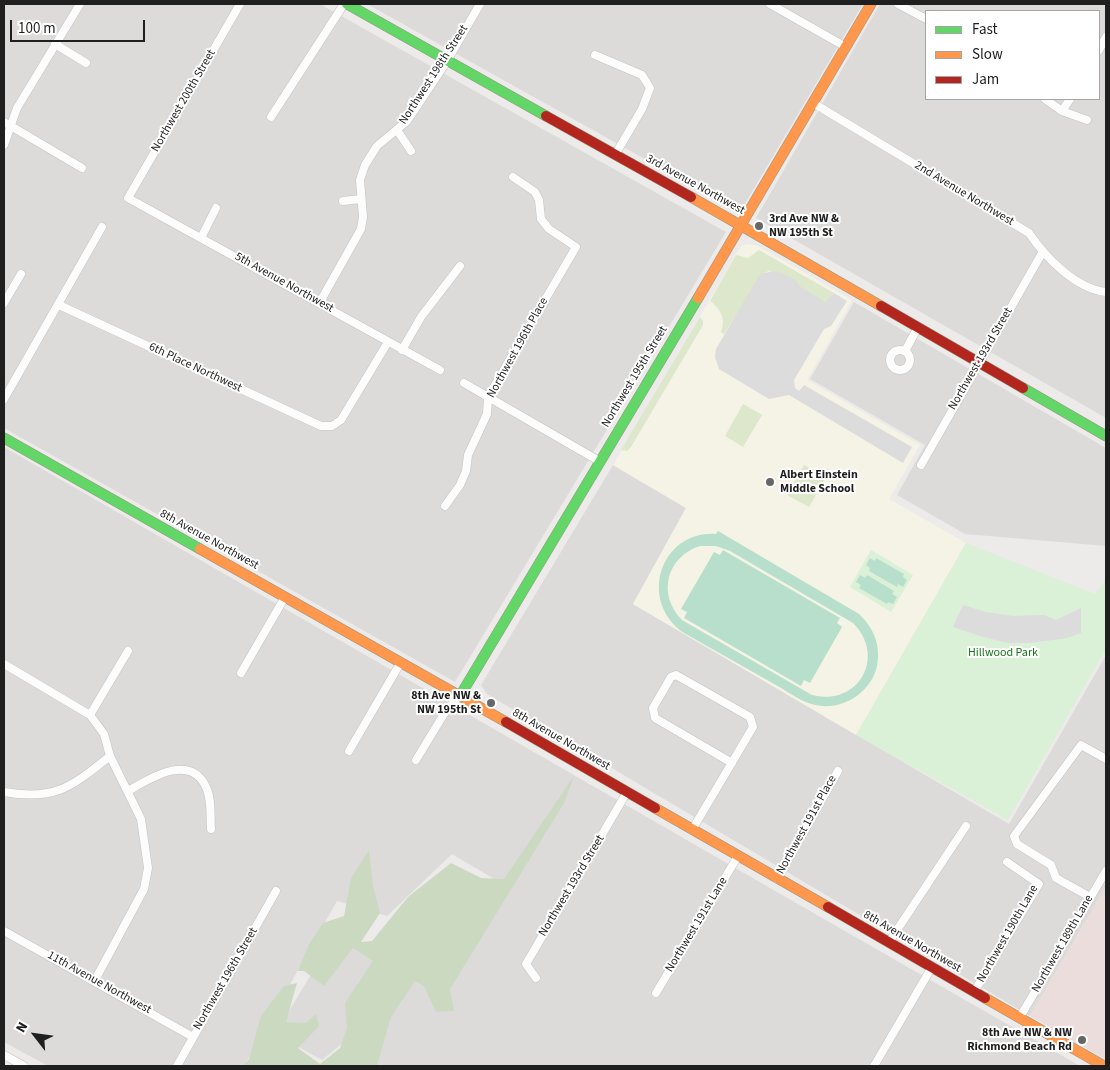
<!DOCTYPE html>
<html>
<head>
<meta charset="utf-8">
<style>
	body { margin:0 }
	#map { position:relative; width:1110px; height:1070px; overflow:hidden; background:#edebe9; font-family:"Source Sans 3",sans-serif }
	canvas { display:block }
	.frame { position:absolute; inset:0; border:5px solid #1f1f1f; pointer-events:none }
	.legend { position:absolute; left:925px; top:10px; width:175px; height:90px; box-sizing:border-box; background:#fff; border:1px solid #a5a5a5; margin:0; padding:6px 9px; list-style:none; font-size:15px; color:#1f1f1f }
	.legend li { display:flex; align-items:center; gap:10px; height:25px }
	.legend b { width:25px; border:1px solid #a5a5a5 }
	.north { position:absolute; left:10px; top:1010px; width:50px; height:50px; -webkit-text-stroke:4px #fff; paint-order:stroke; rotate:300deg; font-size:14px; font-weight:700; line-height:20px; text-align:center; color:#1f1f1f }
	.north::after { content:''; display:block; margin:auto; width:18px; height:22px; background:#1f1f1f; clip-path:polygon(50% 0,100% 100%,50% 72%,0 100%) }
	.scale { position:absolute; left:10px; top:20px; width:135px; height:22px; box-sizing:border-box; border:2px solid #1f1f1f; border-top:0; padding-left:6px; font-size:15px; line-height:18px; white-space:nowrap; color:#1f1f1f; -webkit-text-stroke:4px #fff; paint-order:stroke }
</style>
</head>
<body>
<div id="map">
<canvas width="1110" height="1070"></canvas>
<div class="frame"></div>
<ul class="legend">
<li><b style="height:6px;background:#63d668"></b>Fast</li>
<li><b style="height:6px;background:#ff974d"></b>Slow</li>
<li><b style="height:6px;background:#b3261e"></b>Jam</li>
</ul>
<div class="north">N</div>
<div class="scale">100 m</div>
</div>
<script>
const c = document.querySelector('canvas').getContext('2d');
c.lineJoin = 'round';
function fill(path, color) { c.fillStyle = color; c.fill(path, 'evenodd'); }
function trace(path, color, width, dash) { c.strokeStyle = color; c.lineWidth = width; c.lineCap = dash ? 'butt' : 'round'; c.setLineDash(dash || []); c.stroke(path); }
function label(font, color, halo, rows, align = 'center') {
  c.font = font + ' "Source Sans 3",sans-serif'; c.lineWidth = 4; c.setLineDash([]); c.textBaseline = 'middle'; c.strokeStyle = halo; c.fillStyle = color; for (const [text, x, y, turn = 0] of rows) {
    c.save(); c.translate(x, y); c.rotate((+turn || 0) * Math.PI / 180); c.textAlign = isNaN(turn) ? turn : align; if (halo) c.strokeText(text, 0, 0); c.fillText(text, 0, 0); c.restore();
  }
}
fill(new Path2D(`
	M4,4H320L726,232L455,682L4,428Z
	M367,4H863L740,212Z
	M880,4H1106V418L756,218ZM926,11H1099V99H926Z
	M854,302L1106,448V546L965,534L897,495L925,445L810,379Z
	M4,447L784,896L1080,1066H377L395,1000L322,1060L275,1034L335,935L413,977L506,886L452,854L387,916L337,901L244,1066H48L4,1042Z
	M613,465L686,508L633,604L1009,824L1106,655V887L1030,1016L487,694L481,685Z`), '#dcdbda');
fill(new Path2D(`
	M1106,887V1060L1030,1016Z`), '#eadddc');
fill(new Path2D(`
	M748,244L758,246L852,300L807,380L920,445L889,499L966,543L856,735L633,604L686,508L613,465L741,246Z`), '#f5f3e6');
fill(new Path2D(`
	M759,250L834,293L825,302L769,271L763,273L724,334L721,332C726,319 721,309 710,301L736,255L748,258Z
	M700,317L703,321V325L631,447L627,451L621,450Z
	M743,404L762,415L743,447L725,436Z
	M804,465L826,477L809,507L787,495Z`), '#dce7cb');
fill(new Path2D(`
	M574,776L564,803L450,989L454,1011L436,1012L424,986L415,981L391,1017L377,1066H243L249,1059L261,1016L284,986L297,983L286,1022L306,1023L316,1014L319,1026L298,1048L320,1064L340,1048L347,1028L345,1003L373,961L353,948L324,986L304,971H298L308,946L323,923L344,916L351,878L369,850L373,886L380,913L361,942L372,941L408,897L451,863L481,878L504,879Z`), '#cbd9c1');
fill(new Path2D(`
	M966,543L1095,594L1106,579V649L1008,820L856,735Z
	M871,550L913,575L891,612L850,587Z`), '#daf0d7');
fill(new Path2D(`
	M718,531L859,614C874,628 881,646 877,666C871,693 842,711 815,705C801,702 787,691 774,684C744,667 714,650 684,633C637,601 661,530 716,534ZM700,546H716L730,551L853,623C887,657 858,707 812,695L682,620C657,595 666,557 700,546Z
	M723,550L840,618L837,623L842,627L810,683L804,680L801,686L684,618L687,612L681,609L714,552L720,555Z
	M870,558L875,561L876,558L904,574L903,577L907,580L903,587L898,584L897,587L869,571L870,568L866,565Z
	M860,575L865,578L867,575L894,591L892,594L897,597L893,604L888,602L887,604L859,588L861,585L856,582Z`), '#b8dfcb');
fill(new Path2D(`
	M777,271L796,280L799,286L825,302L834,293L847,301L831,326L824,329L794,380L795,388L799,391L804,385L912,447L903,463L789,395L769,399L719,369L715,357L716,349L759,276L763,273Z
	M963,605L986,612L1013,616L1044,615L1056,620L1081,608V633L1067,638L1031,643H1008L983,637L953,627Z`), '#dddcdc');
const street = new Path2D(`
	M240,4L128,198L440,370
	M770,4L846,47
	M898,4L926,19
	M55,44L86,63
	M1099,50L1106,37
	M595,55L642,75L650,88L642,109L615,155
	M1045,99L1062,111L1087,120
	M813,103L1029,233C1045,257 1076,289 1106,292
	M1062,111L1070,99
	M271,117L344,4
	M4,122L82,168
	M397,130L411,151
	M4,145L17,108L80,4
	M343,201L361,199
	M201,238L216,208
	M320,302L361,229L363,217L360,180L365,165L377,146L407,121L447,61L480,4
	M4,303L21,274
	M59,305L321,426H332L341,420L388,342
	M890 360a10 10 0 1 1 20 0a10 10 0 1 1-20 0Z
	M402,350L421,317L460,266
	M905,351L918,327
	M464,383L599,461
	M4,399L102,227
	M921,465L1042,253
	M445,506L460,485L466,471L468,455L487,414L488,397L576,247L549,229L541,219L539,200L535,192L513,177
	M4,664L90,715L104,734L110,756L141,819L148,868L144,889L95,980
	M241,673L285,597
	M90,715L128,651
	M349,751L401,662
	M416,760L447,709L460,696
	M128,791C149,779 190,752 206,787C212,799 210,815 211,829
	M4,792C55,801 71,787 110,756
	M692,830L753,727L750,717L676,675L671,677L653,708L655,718L732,763
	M777,879L838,771
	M1090,897L1056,878L1051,865L1017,844L1014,836L1081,745L1106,759
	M4,931L193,1037
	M889,942L966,826
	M536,978L526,964L627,792
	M974,992L1039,884L1007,862
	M656,993L738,856
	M1020,1017L1106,871
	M4,1055L24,1066
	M177,1066L276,891
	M874,1066L932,967`);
const fast = new Path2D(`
	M347,4L546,116
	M1023,388L1106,436
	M4,438L200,549
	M460,696L698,298`);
const slow = new Path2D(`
	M691,197L881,306
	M698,298L871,4
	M200,549L506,722
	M655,808L828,907
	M985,998L1104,1066`);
const jam = new Path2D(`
	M546,116L691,197
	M881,306L1023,388
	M506,722L655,808
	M828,907L985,998`);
trace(street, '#c3c2c1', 9);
trace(fast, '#969583', 11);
trace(slow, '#969583', 11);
trace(jam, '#969583', 11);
trace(street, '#fcfcfc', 8);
trace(fast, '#63d668', 10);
trace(slow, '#ff974d', 10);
trace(jam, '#b3261e', 10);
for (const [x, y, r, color] of [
	[759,226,5,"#676666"],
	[770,482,5,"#676666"],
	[491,703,5,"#676666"],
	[1082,1040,5,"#676666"]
]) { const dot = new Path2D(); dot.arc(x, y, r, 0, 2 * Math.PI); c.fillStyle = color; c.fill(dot); trace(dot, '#fff', 2); }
label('12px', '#1f1f1f', '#fff', [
	["Northwest 198th Street",434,75,-57],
	["Northwest 200th Street",184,101,-60],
	["3rd Avenue Northwest",695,185,29],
	["2nd Avenue Northwest",964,194,31],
	["5th Avenue Northwest",284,283,29],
	["Northwest 196th Place",518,348,-61],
	["Northwest 193rd Street",981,359,-60],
	["6th Place Northwest",195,368,25],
	["Northwest 195th Street",635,377,-59],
	["8th Avenue Northwest",209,540,29],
	["8th Avenue Northwest",561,740,30],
	["Northwest 191st Place",807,825,-61],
	["Northwest 193rd Street",572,886,-59],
	["Northwest 191st Lane",697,925,-59],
	["Northwest 190th Lane",1008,934,-60],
	["8th Avenue Northwest",912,942,30],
	["Northwest 189th Lane",1063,944,-60],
	["Northwest 196th Street",226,979,-60],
	["11th Avenue Northwest",99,983,29]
]);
label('bold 12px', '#1f1f1f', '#fff', [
	["3rd Ave NW &",769,219],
	["NW 195th St",769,233],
	["Albert Einstein",780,475],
	["Middle School",780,489],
	["8th Ave NW &",481,696,"right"],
	["NW 195th St",481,710,"right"],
	["8th Ave NW & NW",1072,1033,"right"],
	["Richmond Beach Rd",1072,1047,"right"]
], 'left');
label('12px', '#197318', '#fff', [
	["Hillwood Park",1003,653]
]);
</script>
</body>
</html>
